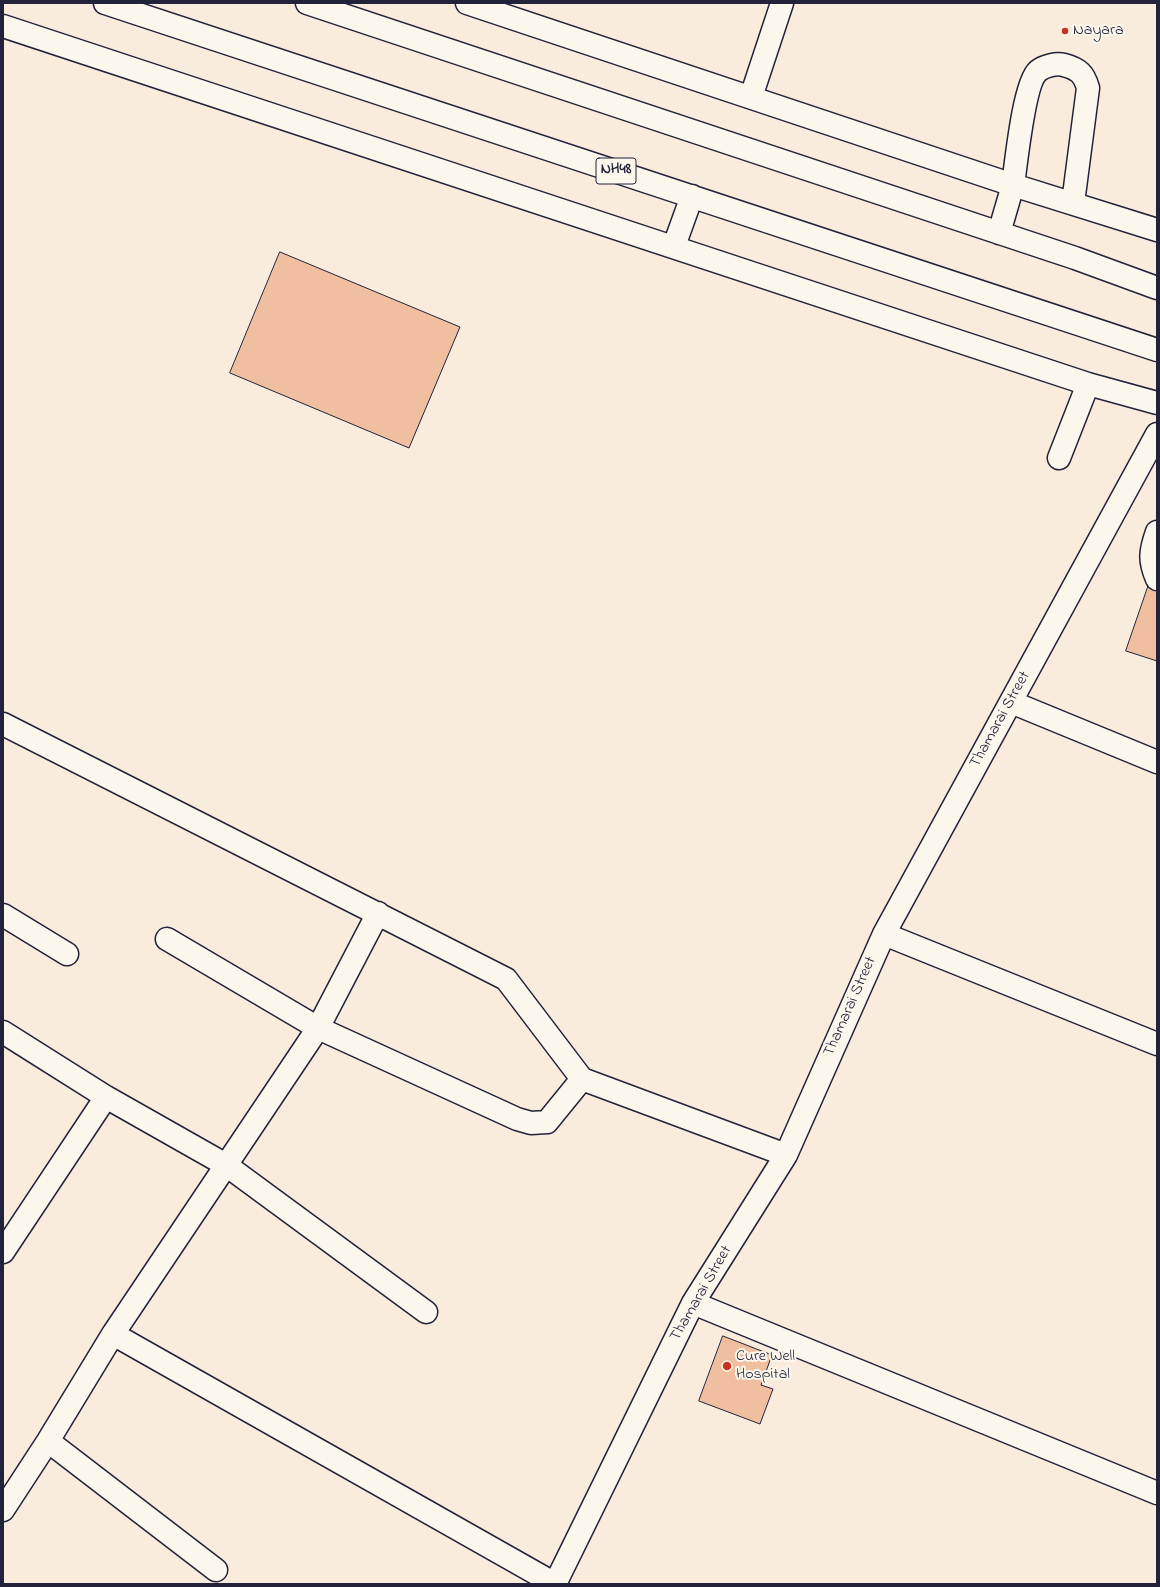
<!DOCTYPE html>
<html>
<head>
<meta charset="utf-8">
<style>
	body { margin:0 }
	#map { position:relative; width:1160px; height:1587px; overflow:hidden; background:#f9ecdd; font-family:"Indie Flower",sans-serif }
	canvas { display:block }
	.frame { position:absolute; inset:0; border:4px solid #22223b; pointer-events:none }
</style>
</head>
<body>
<div id="map">
<canvas width="1160" height="1587"></canvas>
<div class="frame"></div>
</div>
<script>
const c = document.querySelector('canvas').getContext('2d');
c.lineJoin = 'round';
function fill(path, color) { c.fillStyle = color; c.fill(path, 'evenodd'); }
function trace(path, color, width, dash) { c.strokeStyle = color; c.lineWidth = width; c.lineCap = dash ? 'butt' : 'round'; c.setLineDash(dash || []); c.stroke(path); }
function label(font, color, halo, rows, align = 'center') {
  c.font = font + ' "Indie Flower",sans-serif'; c.lineWidth = 4; c.setLineDash([]); c.textBaseline = 'middle'; c.strokeStyle = halo; c.fillStyle = color; for (const [text, x, y, turn = 0] of rows) {
    c.save(); c.translate(x, y); c.rotate((+turn || 0) * Math.PI / 180); c.textAlign = isNaN(turn) ? turn : align; if (halo) c.strokeText(text, 0, 0); c.fillText(text, 0, 0); c.restore();
  }
}
const building = new Path2D(`
	M280,252L460,327L409,448L230,373Z
	M1157,560V661L1126,651Z
	M723,1336L772,1355L761,1385L773,1389L760,1424L699,1401Z`);
fill(building, '#efbf9f');
trace(building, '#22223b', 1);
const minor = new Path2D(`
	M467,3L1013,185L1157,230
	M3,26L1088,384L1157,403
	M751,97L782,3
	M1013,185C1016,164 1024,83 1038,71C1044,66 1056,63 1064,65C1079,69 1084,74 1088,88L1073,203
	M1059,458L1088,384
	M1157,532C1150,552 1149,560 1157,579
	M1011,702L1157,762
	M3,724L506,979L582,1079L786,1155
	M3,915L67,954
	M884,934L1157,1044
	M167,939L318,1028L517,1119L531,1123L547,1122L582,1079
	M3,1032L106,1097L226,1165L426,1312
	M3,1252L106,1097
	M693,1303L1157,1493
	M113,1334L555,1584
	M48,1441L216,1570
	M3,1510L48,1441L113,1334L318,1028L378,913
	M555,1584L693,1303L786,1155L884,934L1157,434`);
const highway = new Path2D(`
	M105,3L1157,350
	M307,3L1075,258L1157,288
	M999,233L1013,185
	M674,246L692,196`);
trace(minor, '#22223b', 25);
trace(highway, '#22223b', 25);
trace(minor, '#fbf7ec', 22);
trace(highway, '#fbf7ec', 22);
for (const [x, y, r, color] of [
	[1065,31,4,"#c8321e"],
	[727,1366,5,"#c8321e"]
]) { const dot = new Path2D(); dot.arc(x, y, r, 0, 2 * Math.PI); c.fillStyle = color; c.fill(dot); trace(dot, '#fbf7ec', 1.5); }
for (const [x, y, w] of [
	[616,171,40]
]) { const box = new Path2D(); box.roundRect(x - w / 2, y - 13, w, 26, 3); c.fillStyle = '#fbf7ec'; c.fill(box); trace(box, '#22223b', 1); }
label('bold 15px', '#22223b', null, [
	["NH48",616,171]
]);
label('16px', '#22223b', '#fbf7ec', [
	["Nayara",1073,31],
	["Cure Well",736,1357],
	["Hospital",736,1375]
], 'left');
label('16px', '#22223b', '#fbf7ec', [
	["Thamarai Street",1001,720,-61],
	["Thamarai Street",851,1007,-66],
	["Thamarai Street",702,1294,-60]
]);
</script>
</body>
</html>
